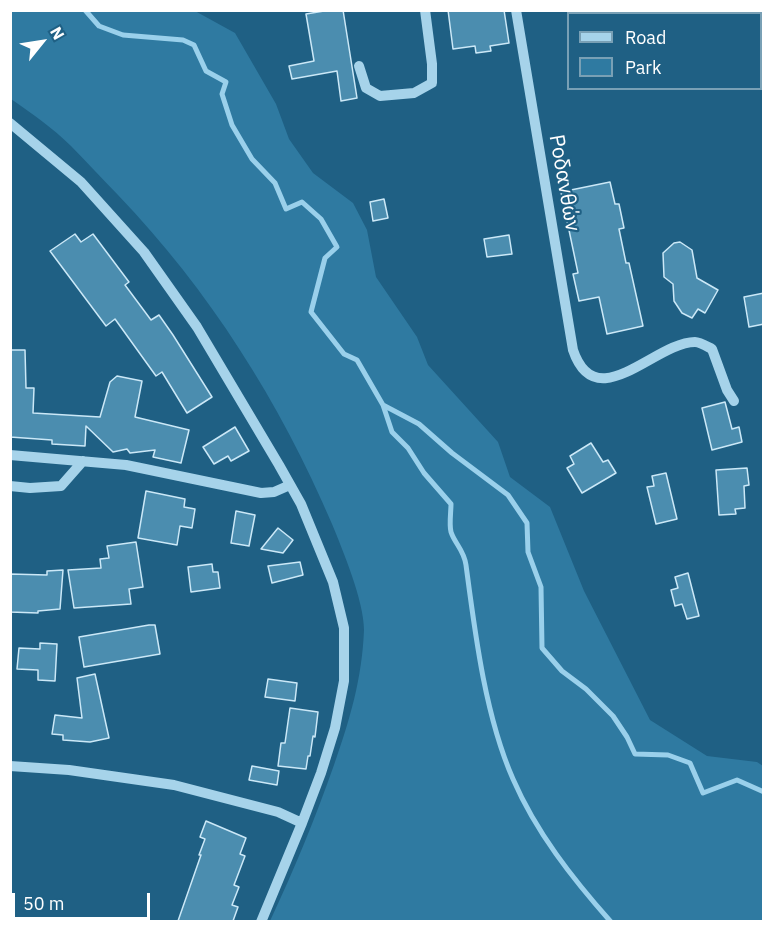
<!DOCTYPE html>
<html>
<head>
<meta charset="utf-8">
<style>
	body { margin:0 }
	#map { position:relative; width:774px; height:932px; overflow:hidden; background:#1f6084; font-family:"IBM Plex Sans",sans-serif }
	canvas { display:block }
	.frame { position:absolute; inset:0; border:12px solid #fff; pointer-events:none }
	.legend { position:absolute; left:567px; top:12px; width:195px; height:78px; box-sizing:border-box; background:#1f6084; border:2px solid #79a0b5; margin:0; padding:8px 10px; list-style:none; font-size:18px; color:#fff }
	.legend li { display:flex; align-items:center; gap:12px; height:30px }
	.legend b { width:30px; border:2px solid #79a0b5 }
	.north { position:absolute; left:12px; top:12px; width:60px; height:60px; -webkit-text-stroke:4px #1f6084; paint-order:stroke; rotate:60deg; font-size:16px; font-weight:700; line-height:24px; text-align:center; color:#fff }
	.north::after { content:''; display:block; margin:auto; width:21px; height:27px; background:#fff; clip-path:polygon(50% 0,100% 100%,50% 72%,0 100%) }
	.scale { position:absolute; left:12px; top:893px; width:138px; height:27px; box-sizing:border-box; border:3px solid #fff; border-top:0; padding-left:8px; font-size:18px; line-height:21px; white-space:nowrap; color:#fff; -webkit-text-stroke:4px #1f6084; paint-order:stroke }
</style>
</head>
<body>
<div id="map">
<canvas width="774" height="932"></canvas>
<div class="frame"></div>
<ul class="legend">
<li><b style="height:8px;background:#a6d3ea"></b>Road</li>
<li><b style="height:16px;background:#2f7aa1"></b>Park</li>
</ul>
<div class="north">N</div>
<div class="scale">50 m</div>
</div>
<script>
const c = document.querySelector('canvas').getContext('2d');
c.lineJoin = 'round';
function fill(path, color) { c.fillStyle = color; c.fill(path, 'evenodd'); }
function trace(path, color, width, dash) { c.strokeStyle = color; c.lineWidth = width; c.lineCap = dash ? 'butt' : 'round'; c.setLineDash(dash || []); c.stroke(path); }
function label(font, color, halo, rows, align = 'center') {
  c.font = font + ' "IBM Plex Sans",sans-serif'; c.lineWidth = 4.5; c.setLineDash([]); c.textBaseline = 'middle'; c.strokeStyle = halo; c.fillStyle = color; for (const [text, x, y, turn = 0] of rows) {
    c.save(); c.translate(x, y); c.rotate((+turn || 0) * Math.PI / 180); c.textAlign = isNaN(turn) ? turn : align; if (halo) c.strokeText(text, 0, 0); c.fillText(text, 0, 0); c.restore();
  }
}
fill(new Path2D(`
	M11,10L195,11L235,33L276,104L289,139L313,173L353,203L367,230L376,277L417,337L428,365L498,442L510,477L550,507L584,591L650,720L707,756L757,762L763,766V921H270C294,870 315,819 334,765C350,719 362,679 364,630C364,601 343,551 332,524C280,402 209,290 118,195C102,179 87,162 71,146C53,128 31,113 11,99Z`), '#2f7aa1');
trace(new Path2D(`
	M85,10L99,26L123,35L183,40L194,45L206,71L226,82L222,94L232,125L252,159L275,183L286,209L302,202L321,219L337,247L325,258L311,312L344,354L357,360L383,405L419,424L452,453L508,495L527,523L528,552L541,587L542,648L562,671L586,689L613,716L627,737L635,754L668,755L690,763L703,793L737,780L764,792
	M383,405L392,432L408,448L424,473L451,504C451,512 449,524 451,532C455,544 464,550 466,565C475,633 485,715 513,779C536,832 572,878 611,922`), '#9ad0eb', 5);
const building = new Path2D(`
	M330,10H343L357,98L341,101L337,71L292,79L289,66L314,61L306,14Z
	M448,10H504L509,43L490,46L491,51L476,53L475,46L453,49Z
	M610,182L615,204H619L624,228L619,229L626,263H629L643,326L607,334L599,297L579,301L573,274L578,273L561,192Z
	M384,199L388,218L373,221L370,202Z
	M75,234L81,242L93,234L129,282L125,285L151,320L159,315L173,335L212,397L187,413L162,372L156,376L115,319L106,326L50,251Z
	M509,235L512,254L487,257L484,239Z
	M680,242L692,250L697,278L718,290L705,313L698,309L692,318L682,313L674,301L673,284L664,277L663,253L674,243Z
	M764,293V324L749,327L744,297Z
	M10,350H25L26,388H34L33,413L100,417L110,382L117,376L142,381L135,417L189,430L181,463L153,457L155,450L130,453L127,449L113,452L86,426L85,446L52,444V440L10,437Z
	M725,402L732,429L739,427L742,442L712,450L702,408Z
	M235,427L249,451L231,461L228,456L214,464L203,447Z
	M591,443L603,462L608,460L616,473L582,493L567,468L574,464L570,456Z
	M747,468L749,485L744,486L745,508L735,509L736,514L719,515L716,470Z
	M666,473L677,519L656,524L647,487L654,486L652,476Z
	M146,491L185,499L184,507L195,509L192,528L180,526L177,545L138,538Z
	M236,511L255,515L249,546L231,543Z
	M278,528L293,540L283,553L261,549Z
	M136,542L143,587L129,589L131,604L74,608L68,570L101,568L100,559L109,558L107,546Z
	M300,562L303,575L272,583L268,566Z
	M212,564L213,572H218L220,588L191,592L188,567Z
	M63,570L60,609L38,611V613L10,612V574L47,575V571Z
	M688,573L699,616L687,619L682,604L675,606L671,590L678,588L675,577Z
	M149,625H155L160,654L84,667L79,637Z
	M40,643L57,644L55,681L38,680V670L17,669L19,648L40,649Z
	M95,674L109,738L90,742L63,740V735L52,734L55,715L82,718L77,678Z
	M268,679L297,683L295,701L265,697Z
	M290,708L318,712L315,737L313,736L310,756H308L306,769L278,766L281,743H285Z
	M252,766L279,771L277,785L249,780Z
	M206,821L246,838L240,854L245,856L234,885L239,887L232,905L238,907L233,921H178L201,855H199L205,839L200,837Z`);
fill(building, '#4b8daf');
trace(building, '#cbe8f7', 1.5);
trace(new Path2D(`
	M516,10L573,350C596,418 655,342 695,342C700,342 708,347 712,349L727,390L734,401
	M359,66L366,88L380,96L414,93L432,83V64L425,10
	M10,123L81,182L144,252L197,327L279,465L301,504L333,582L344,628V681L335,728L321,773L302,823L261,922
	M10,455L126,465L261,493L274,492L290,485
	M10,486L30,488L61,486L83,461
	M10,766L69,770L174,785L278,812L302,823`), '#a6d3ea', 10);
label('21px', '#fff', '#1f6084', [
	["Ροδανθών",564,183,80]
]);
</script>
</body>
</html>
